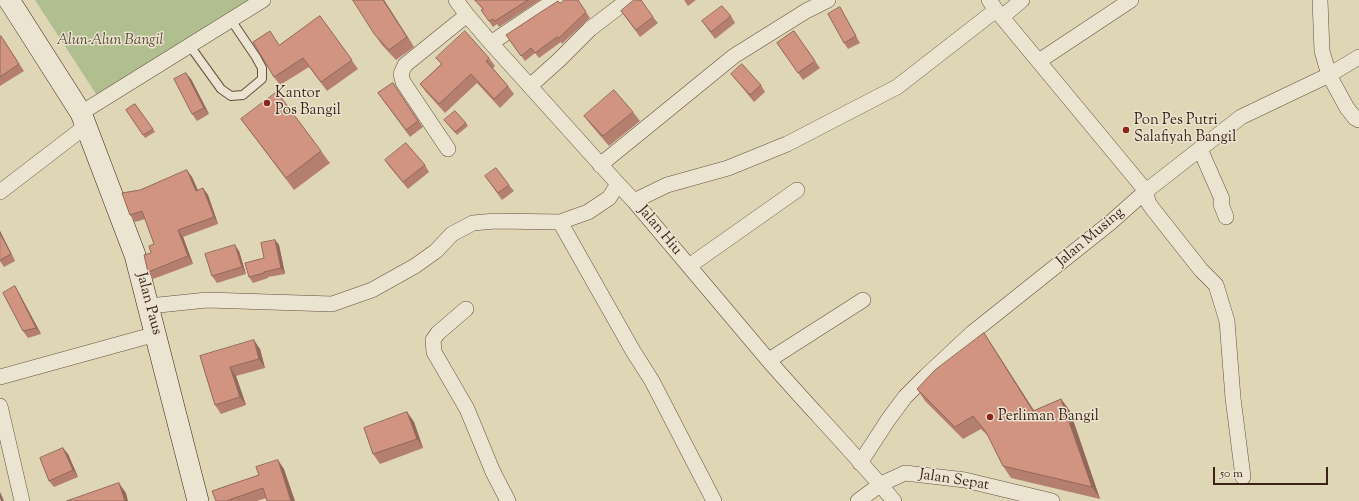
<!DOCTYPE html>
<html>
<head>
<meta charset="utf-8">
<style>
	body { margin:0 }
	#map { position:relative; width:1359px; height:501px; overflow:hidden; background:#dfd6b6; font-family:"Sorts Mill Goudy",serif }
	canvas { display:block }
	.scale { position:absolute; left:1213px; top:467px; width:115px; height:18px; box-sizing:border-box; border:2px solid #3d2117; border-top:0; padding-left:5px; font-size:12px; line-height:14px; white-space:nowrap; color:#3d2117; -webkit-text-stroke:3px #eae4d0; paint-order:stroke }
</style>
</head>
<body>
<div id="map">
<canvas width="1359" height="501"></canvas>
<div class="scale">50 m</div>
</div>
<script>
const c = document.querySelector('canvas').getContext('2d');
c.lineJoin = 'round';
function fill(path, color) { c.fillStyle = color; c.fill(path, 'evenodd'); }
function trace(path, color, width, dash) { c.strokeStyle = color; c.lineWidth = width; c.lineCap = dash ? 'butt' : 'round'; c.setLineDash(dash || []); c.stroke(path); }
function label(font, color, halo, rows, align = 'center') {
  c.font = font + ' "Sorts Mill Goudy",serif'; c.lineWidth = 3; c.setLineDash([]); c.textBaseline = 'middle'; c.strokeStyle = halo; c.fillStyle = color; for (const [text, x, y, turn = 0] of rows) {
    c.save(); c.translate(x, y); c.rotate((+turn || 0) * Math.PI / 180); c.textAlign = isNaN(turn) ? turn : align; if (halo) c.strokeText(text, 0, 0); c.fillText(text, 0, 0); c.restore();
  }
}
fill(new Path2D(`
	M35,0H250L98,97Z`), '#b0be90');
const lane = new Path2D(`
	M190,46L221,89L231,96L243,95L262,79V68L256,57L231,20`);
const street = new Path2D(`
	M456,0L467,15L491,43L618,184L634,201C679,254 724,308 769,361C810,408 854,453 894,501
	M989,0L996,10L1146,191L1148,202L1152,208L1201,270L1216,285L1227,321L1233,398L1243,477
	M1320,0L1322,51L1329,75L1347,108L1355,118L1359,120
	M1002,17L1022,0
	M491,43L543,8L557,0
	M1039,61L1131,0
	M530,86L559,60L590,29L628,0
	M81,113L263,0
	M448,149L403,82L401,74L405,65L467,15
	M1200,149L1222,199L1221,204L1226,217
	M600,165L734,56L806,11L828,0
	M0,192L86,126
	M634,201L667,185L728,168L787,144L897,87L996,10
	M560,222L633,351L652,381L714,501
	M689,266L797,190
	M149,306L207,300L332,304L372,290L415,266L436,251L452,234L473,223L495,221L560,222L588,212L609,198L618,184
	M466,309L438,333L433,340L434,352L467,409L493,472L508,501
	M769,360L863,300
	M0,377L156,334
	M0,406L22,501
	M860,463L888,420L905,397L926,376L972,333L1110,223L1146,191L1241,117L1329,75L1359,57
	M858,501L881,484L905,473L965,480L1052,501`);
const secondary = new Path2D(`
	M9,0L81,113L135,255L198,501`);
trace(lane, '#664e3f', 10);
trace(street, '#664e3f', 16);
trace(secondary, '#3d2117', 22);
trace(lane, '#eae4d0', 8);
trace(street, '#eae4d0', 15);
trace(secondary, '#eae4d0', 21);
fill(new Path2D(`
	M384,0L414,47L396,60L382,45L375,35Z
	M475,0H540L499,27L497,24L493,27L481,10H483Z
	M578,0L590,18L564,42L562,44L561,42L539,58L535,53L525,61L506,35L560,3Z
	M684,0H696L688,6Z
	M621,11L653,17L658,23L640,37Z
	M844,14L860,43L848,49L844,43Z
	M320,16L358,69L327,91L309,67L280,85L274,77L280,45Z
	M731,16L735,23L715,39L702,21Z
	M794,31L820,68L803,80L777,43Z
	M1,36L24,71L0,86V37Z
	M436,58H489L495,66L493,68L508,86L514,94L500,108L477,83L445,113L426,92L420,84L441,64Z
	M731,74L761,85L765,92L754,102L736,80Z
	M191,79L209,114L197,121L192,114Z
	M393,83L423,127L410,137L378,93Z
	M135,104L155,132L145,138L126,110Z
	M633,112L640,121L609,146L591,125L584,116Z
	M241,119L321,151L330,163L294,190Z
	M444,120L466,123L468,126L457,135Z
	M385,160L425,165L429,172L408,189L389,166Z
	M485,176L509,185L514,191L502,200Z
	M192,177L198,190L203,188L208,195L218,224L183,237L193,264L153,279L148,272L151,253L154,244L145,219L135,222L130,215L140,190Z
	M0,231L15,261L4,267L0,261Z
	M275,240L279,245L285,274L268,277V278L253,283L249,277L264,258Z
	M239,251L246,274L217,283L212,276Z
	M15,286L19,293L41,334L28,338L23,331Z
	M984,333L992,345L1034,411L1061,399L1070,411L1100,499L1011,478L1003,466L989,437L981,429L963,439L925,401L917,389Z
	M260,349L265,368L236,376L246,405L221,414L215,405L200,356Z
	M407,412L414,422L423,448L380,464L373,454Z
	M68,454L78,477L54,487L49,481Z
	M284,469L266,498L257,501H216Z`), '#b47f6e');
fill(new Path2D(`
	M383,0H384L414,47L407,37Z
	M186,73L191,79L209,114L204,108Z
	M187,170L192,177L201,198L196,191Z
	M203,188L208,195L218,224L214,217Z
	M178,230L183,237L193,264L188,256Z
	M0,231L15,261L11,254L0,233Z
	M275,240L279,245L285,274L281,268Z
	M235,245L239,251L246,274L242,267Z
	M15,286L19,293L41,334L36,328Z
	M984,333L992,345L1042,423L1033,411Z
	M254,340L260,349L265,368L259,359Z
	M230,367L236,376L246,405L240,397Z
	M1061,399L1070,411L1100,499L1092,487Z
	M407,412L414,422L423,448L417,439Z
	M63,448L68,454L78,477L73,470Z
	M278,460L284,469L295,501H291Z
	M119,483L126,493L128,501H125Z
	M0,492L1,494L4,501H1L0,498Z`), '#92685a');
const building = new Path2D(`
	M353,0H383L407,37L389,50L375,35Z
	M475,0H528L495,21L493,19L489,21L481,10L483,9Z
	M564,0H578L586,12L560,37L558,38L557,37L535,53L531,48L521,56L506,35L544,10L558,1L560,3Z
	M634,0H641L653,17L636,30L621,11Z
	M722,6L731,16L711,32L702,21Z
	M840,7L856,36L844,43L828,14Z
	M320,16L352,60L321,82L303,58L274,77L253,42L270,31L279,45Z
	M465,31L489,58L486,61L508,86L494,99L471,74L439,104L420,84L442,64L436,58Z
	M794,31L815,61L798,73L777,43Z
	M1,36L19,64L0,77V37Z
	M742,64L761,85L750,95L731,74Z
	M186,73L204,108L192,114L174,79Z
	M393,83L418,121L406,130L378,93Z
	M614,90L633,112L603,136L584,116Z
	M277,92L321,151L286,178L241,119Z
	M135,104L153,129L143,135L126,110Z
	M455,111L466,123L455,132L444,120Z
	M406,143L425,165L403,182L385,160Z
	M496,168L509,185L498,193L485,176Z
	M187,170L196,191L203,188L214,217L178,230L188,256L148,272L144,255L151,253L149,246L154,244L142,211L130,215L122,193L140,190Z
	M0,233L11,254L0,260Z
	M275,240L281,268L264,272V273L249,277L245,263L264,258L261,243Z
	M235,245L242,267L212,276L205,254Z
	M15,286L36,328L23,331L3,293Z
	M984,333L1033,411L1061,399L1092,487L1003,466L986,432L973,416L955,427L917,389L935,370Z
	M254,340L259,359L230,367L240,397L215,405L200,356Z
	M407,412L417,439L373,454L364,428Z
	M63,448L73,470L49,481L40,458Z
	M278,460L291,501H267L263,488L226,501H216L212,491L259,475L256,467Z
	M119,483L125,501H67Z`);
fill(building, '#d19480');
trace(building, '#92685a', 1);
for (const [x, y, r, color] of [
	[267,103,4,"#8f2418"],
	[1126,130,4,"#8f2418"],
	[990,417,4,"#8f2418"]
]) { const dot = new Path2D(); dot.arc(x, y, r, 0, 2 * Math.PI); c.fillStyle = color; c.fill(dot); trace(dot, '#eae4d0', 1.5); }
label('italic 15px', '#5a4835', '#eae4d0', [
	["Alun-Alun Bangil",110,41]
]);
label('15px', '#3d2117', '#eae4d0', [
	["Kantor",275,94],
	["Pos Bangil",275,111],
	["Pon Pes Putri",1134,121],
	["Salafiyah Bangil",1134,138],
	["Perliman Bangil",998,417]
], 'left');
label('15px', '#3d2117', '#eae4d0', [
	["Jalan Hiu",659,231,50],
	["Jalan Musing",1091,238,-40],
	["Jalan Paus",148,304,75],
	["Jalan Sepat",954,481,9]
]);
</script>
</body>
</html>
